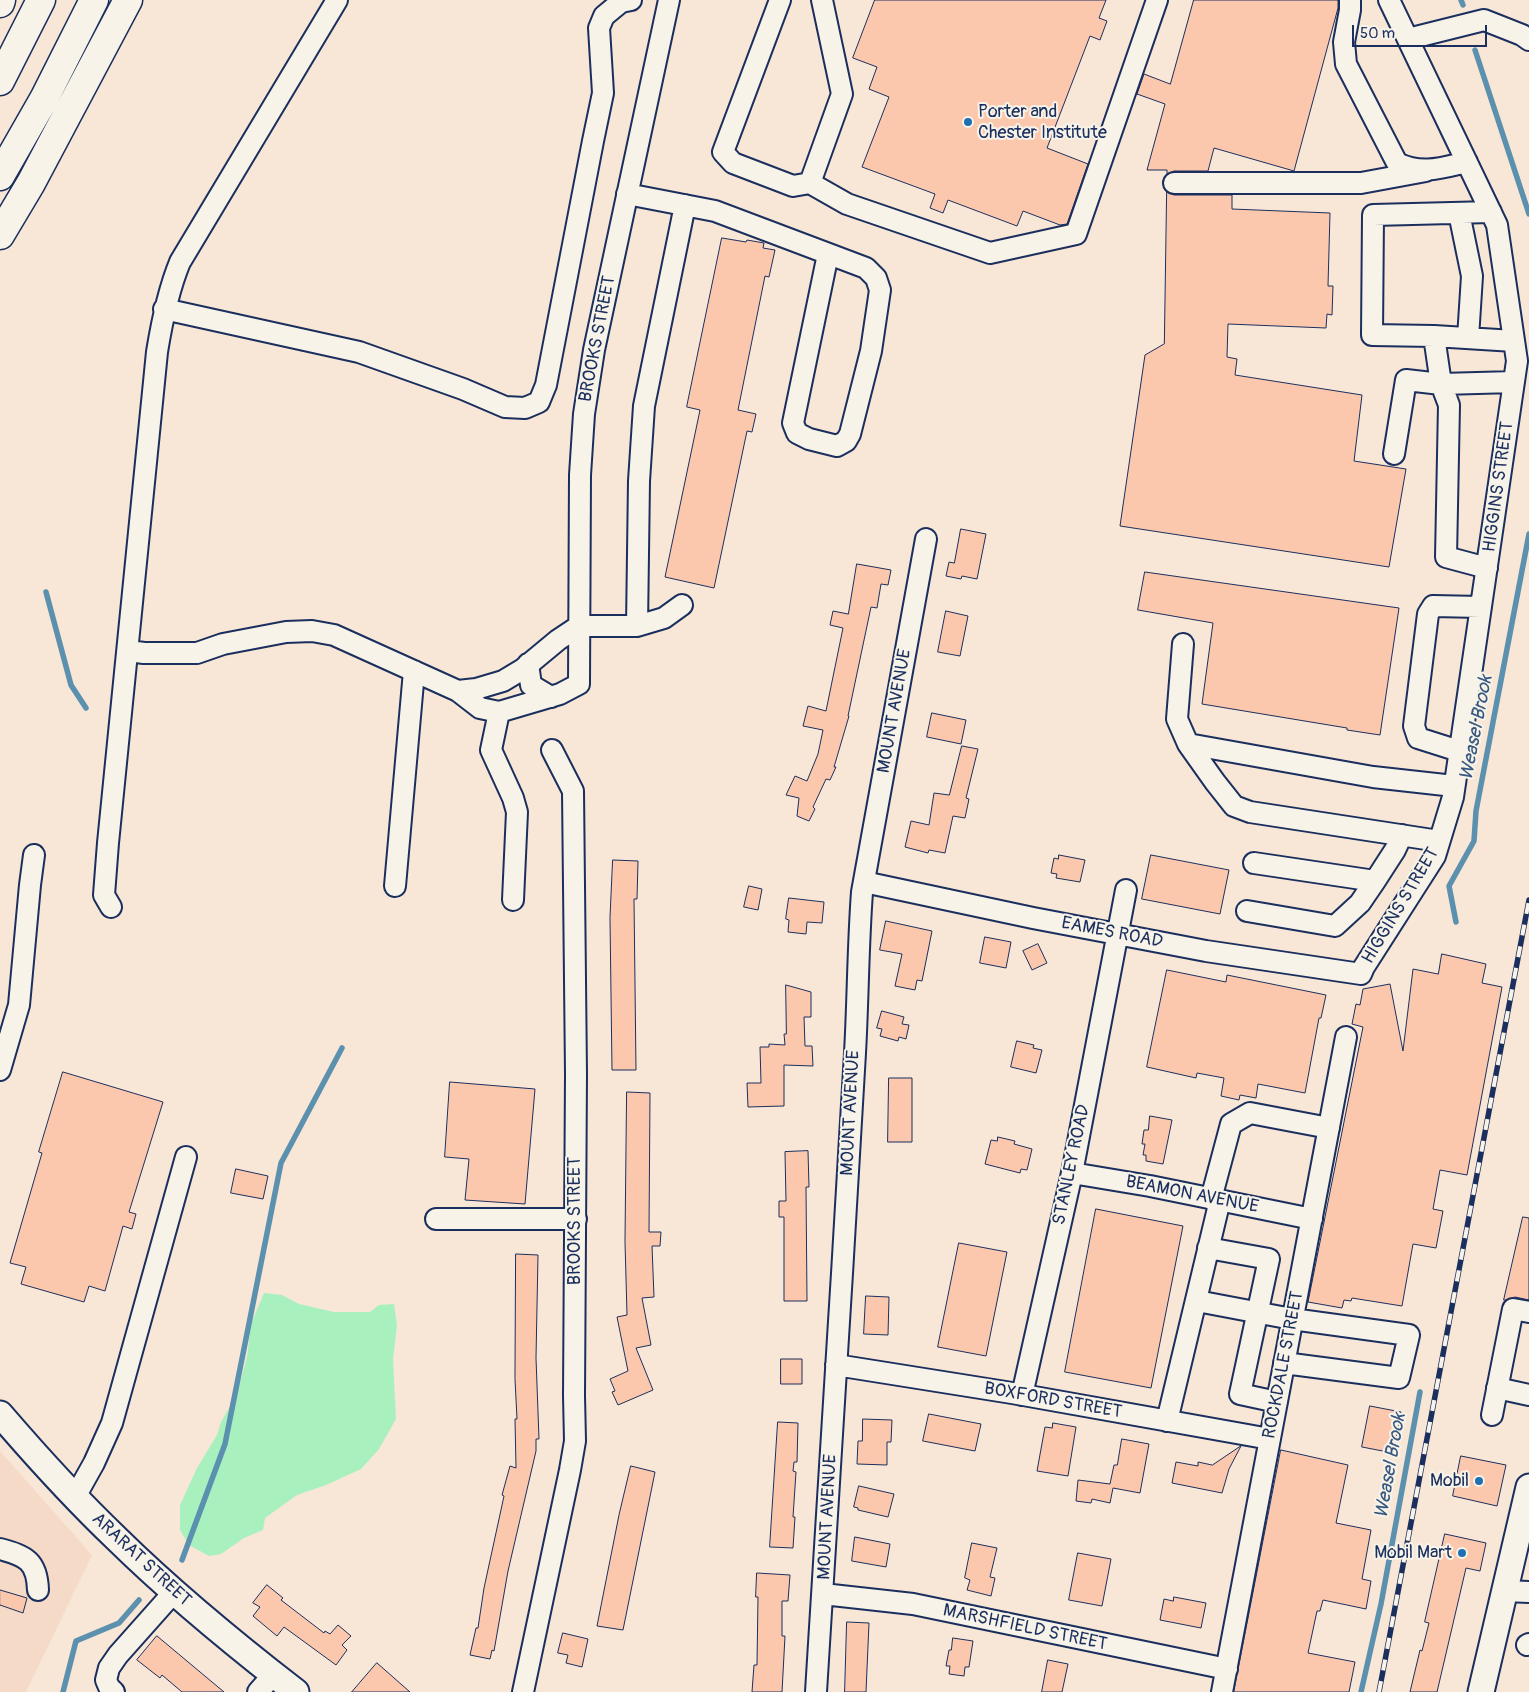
<!DOCTYPE html>
<html>
<head>
<meta charset="utf-8">
<style>
	body { margin:0 }
	#map { position:relative; width:1529px; height:1692px; overflow:hidden; background:#f8e6d6; font-family:Pangolin,sans-serif }
	canvas { display:block }
	.scale { position:absolute; left:1352px; top:25px; width:135px; height:22px; box-sizing:border-box; border:2px solid #1b2f5e; border-top:0; padding-left:6px; font-size:15px; line-height:18px; white-space:nowrap; color:#1b2f5e; -webkit-text-stroke:4px #f7f3e8; paint-order:stroke }
</style>
</head>
<body>
<div id="map">
<canvas width="1529" height="1692"></canvas>
<div class="scale">50 m</div>
</div>
<script>
const c = document.querySelector('canvas').getContext('2d');
c.lineJoin = 'round';
function fill(path, color) { c.fillStyle = color; c.fill(path, 'evenodd'); }
function trace(path, color, width, dash) { c.strokeStyle = color; c.lineWidth = width; c.lineCap = dash ? 'butt' : 'round'; c.setLineDash(dash || []); c.stroke(path); }
function label(font, color, halo, rows, align = 'center') {
  c.font = font + ' Pangolin,sans-serif'; c.lineWidth = 4; c.setLineDash([]); c.textBaseline = 'middle'; c.strokeStyle = halo; c.fillStyle = color; for (const [text, x, y, turn = 0] of rows) {
    c.save(); c.translate(x, y); c.rotate((+turn || 0) * Math.PI / 180); c.textAlign = isNaN(turn) ? turn : align; if (halo) c.strokeText(text, 0, 0); c.fillText(text, 0, 0); c.restore();
  }
}
fill(new Path2D(`
	M0,1451L92,1555L26,1692H0Z`), '#f5dac8');
fill(new Path2D(`
	M264,1293L282,1295L299,1304L334,1312H370L379,1305L394,1304L397,1325L393,1359L396,1419L379,1449L361,1469L326,1485L297,1495L265,1518L263,1530L244,1538L221,1554L209,1556L189,1545L180,1530V1505L197,1468L217,1435L221,1422L237,1394L247,1357L251,1324Z`), '#a8f1bf');
trace(new Path2D(`
	M1461,0L1463,5
	M1475,50L1529,214
	M46,592L71,685L86,708
	M1456,922L1449,886L1474,841L1476,811L1529,534
	M182,1560L225,1444L281,1163L342,1048
	M63,1692L76,1641L119,1623L139,1600
	M1361,1692L1381,1604L1420,1392`), '#5b90af', 5.5);
const building = new Path2D(`
	M875,0H1106L1099,18L1107,21L1100,40L1090,36L1047,148L1088,164L1067,224L1060,225L1023,211L1017,226L948,200L943,213L930,208L935,194L862,167L889,97L869,89L877,67L853,58Z
	M1194,0H1338V8L1294,171L1214,148L1208,171H1174L1167,174V170H1147L1165,104L1137,94L1144,74L1170,84Z
	M1167,192L1174,195H1232V209L1330,213L1328,286H1333L1332,315L1327,314L1326,328L1228,324L1227,357L1237,359L1235,375L1362,395L1354,461L1406,469L1389,567L1120,526L1145,355L1164,344Z
	M722,238L746,242L747,240L764,243L763,248L775,250L769,277L765,276L738,410L756,414L752,432L747,431L714,588L665,577L700,410L687,407Z
	M961,529L986,534L977,579L962,576L961,579L946,576L949,562L954,563Z
	M857,564L891,570L888,585L881,584L877,608L871,607L848,716H849L834,767H836L830,780L826,779L813,807L815,809L809,821L797,816L799,798L786,795L795,776L807,781L818,754L823,730L803,726L808,706L826,711L843,628L830,625L833,611L848,614Z
	M1145,572L1399,608L1380,735L1347,730V728L1202,704L1213,623L1138,610Z
	M946,611L968,616L960,656L938,652Z
	M932,713L966,720L961,744L927,737Z
	M962,746L978,749L966,798L969,799L965,818L953,816L945,853L929,850L928,853L905,847L911,821L929,825L934,793L949,795Z
	M1059,855L1085,860L1080,882L1056,878L1057,874L1051,873L1054,858L1058,859Z
	M1151,855L1229,870L1220,914L1142,899Z
	M613,860L638,861L637,899H634L636,1070H612L610,918Z
	M749,886L762,889L758,910L744,907Z
	M789,898L824,902L822,923L807,922L806,934L788,932L789,920L786,919Z
	M886,921L932,931L922,981L917,980L915,990L895,986L902,954L880,950Z
	M985,937L1011,942L1006,968L980,963Z
	M1038,944L1047,963L1032,970L1023,951Z
	M1442,954L1486,964L1482,983L1502,987L1467,1175L1440,1170L1433,1209L1443,1211L1436,1248L1413,1244L1402,1306L1352,1298L1351,1301L1344,1300L1342,1308L1308,1302L1363,1027L1352,1024L1356,1004L1360,1005L1363,989L1390,984L1403,1051L1413,969L1438,974Z
	M1167,970L1226,982L1227,975L1326,995L1321,1018H1319L1305,1093L1258,1084L1256,1098L1240,1095L1239,1100L1221,1096L1224,1078L1197,1073L1196,1078L1147,1067Z
	M786,985L811,992V1017H804L805,1046H812L813,1066L784,1065V1106L748,1107L747,1083H761L760,1047H769V1044L785,1045L784,1034H786Z
	M882,1011L904,1017L902,1024L909,1025L906,1039L899,1037L898,1041L880,1036L882,1029L877,1028Z
	M1017,1041L1034,1045L1033,1048L1042,1050L1036,1073L1011,1067Z
	M63,1072L163,1102L129,1212L136,1214L132,1229L123,1226L105,1291L89,1286L84,1302L21,1284L26,1267L10,1263L42,1153L39,1152Z
	M889,1078H912V1142H888Z
	M450,1082L535,1089L525,1204L465,1200L469,1159L445,1157Z
	M627,1092L650,1093L649,1232H661L660,1246H652L654,1297L642,1298L651,1345L636,1348L653,1390L618,1405L612,1392L615,1391L610,1379L628,1371L617,1317L627,1315L625,1242Z
	M1150,1116L1172,1120L1163,1164L1146,1161V1155H1143L1145,1144H1142L1144,1130H1148Z
	M998,1137L1015,1141L1014,1144L1032,1149L1027,1170L1021,1169L1020,1173L985,1164L991,1140L997,1141Z
	M808,1151L809,1187H806L807,1301H784V1217H779V1201H786L785,1152Z
	M236,1169L268,1176L263,1199L231,1193Z
	M1096,1209L1183,1226L1151,1388L1065,1372Z
	M1523,1217L1529,1218V1300L1515,1297L1506,1300H1504Z
	M959,1243L1007,1252L986,1356L938,1347Z
	M516,1254L538,1255L536,1358L539,1439H536V1451L508,1571L494,1651L492,1650L490,1659L470,1655L476,1628H478L484,1588L504,1496L502,1495L510,1466L516,1468L515,1419H517L515,1379Z
	M866,1296L889,1297L888,1335L864,1334Z
	M781,1359H802V1384H781Z
	M1370,1406L1401,1412L1393,1453L1362,1447Z
	M929,1414L981,1424L975,1451L923,1441Z
	M863,1419L892,1420L891,1442H887V1465L857,1464L858,1441H862Z
	M778,1422L798,1423L797,1462H794L793,1471L796,1472L793,1517H795L793,1548L770,1547Z
	M1053,1423L1076,1427L1068,1476L1037,1471L1045,1427L1052,1428Z
	M1122,1439L1149,1444L1140,1493L1113,1488L1110,1503L1092,1499L1091,1503L1076,1501L1078,1480L1110,1484L1114,1465H1117Z
	M1241,1446L1229,1469L1222,1493L1172,1483L1176,1462L1198,1466V1462L1212,1465Z
	M1281,1450L1348,1465L1336,1523L1371,1530L1362,1579L1371,1581L1366,1609L1323,1600L1320,1611H1317L1308,1653L1355,1662L1349,1692H1234Z
	M1461,1456L1506,1465L1497,1506L1453,1496Z
	M631,1466L655,1472L623,1630L597,1626L619,1515Z
	M859,1486L894,1494L888,1517L858,1510V1508L854,1507Z
	M1445,1534L1486,1543L1480,1571L1466,1568L1437,1692H1410L1420,1650L1422,1651L1429,1623L1425,1622Z
	M855,1537L890,1544L886,1567L852,1561Z
	M972,1543L997,1548L990,1577L995,1578L991,1596L967,1590L970,1580L965,1578Z
	M1078,1553L1111,1559L1102,1606L1069,1600Z
	M757,1573L790,1575L788,1601H782V1636H785L782,1692H752L754,1665H757L758,1597H756Z
	M267,1585L283,1598L281,1600L324,1633L325,1631L330,1634L338,1625L351,1636L342,1645L347,1650L336,1665L284,1627L277,1636L253,1616L260,1607L253,1603Z
	M0,1590L27,1598L23,1613L0,1605Z
	M1174,1597L1206,1603L1201,1628L1160,1620L1164,1599L1173,1601Z
	M847,1622L869,1623L866,1692H845Z
	M563,1633L588,1639L582,1667L566,1663L568,1655L558,1653Z
	M157,1636L224,1692H182L162,1675L160,1678L137,1660Z
	M953,1638L973,1641L969,1667H965L964,1676L949,1674L950,1666H946L949,1650H951Z
	M1048,1660L1068,1664L1062,1692H1042Z
	M377,1663L410,1692H352Z`);
fill(building, '#fcc8ad');
trace(building, '#1b2f5e', 1);
const minor = new Path2D(`
	M780,0L723,152L733,163L793,186L810,183L842,94L822,0
	M1350,0V10L1344,42L1346,64L1397,163C1422,175 1441,168 1467,162
	M1408,39L1484,20L1522,35L1529,40
	M810,183L847,204L990,253L1076,234L1157,0
	M1174,183H1361L1426,171
	M627,194L715,211L866,268L876,278L880,290L871,351L850,434L846,441L837,446L809,439L797,433L793,423L828,254
	M1459,213L1472,276L1468,338
	M164,309L359,352L463,389L505,407L525,408L539,402L546,385L593,141L603,93L599,28L604,16L621,2L631,0
	M1434,336L1372,335L1373,215L1491,212
	M1394,454L1406,380L1441,384L1434,336L1514,341
	M1487,568L1446,557L1449,405L1441,384L1514,382
	M637,626L664,618L682,605
	M1183,644L1177,719L1188,744L1373,777L1454,786
	M129,651L144,653H197L223,644L286,632L312,631L334,635L458,691L480,708L499,712L560,694L579,684L580,475L584,414L594,350L669,0
	M528,664L531,685L551,697
	M458,691L476,689L503,681L523,669L558,640L579,626H637L639,481L644,406L685,205
	M499,712L491,750L513,798L517,812L513,900
	M1188,744L1215,782L1234,806L1250,812L1439,841
	M1459,751L1418,738L1414,726L1428,614L1433,606L1481,607
	M1254,863L1375,881L1395,850L1402,835
	M864,882L1033,918L1206,951L1361,974L1364,967L1435,856L1453,797L1517,361L1497,225L1389,0
	M395,886L414,671
	M111,907L104,895L108,843L157,352C162,321 168,291 180,262L337,0
	M1247,911L1335,926L1360,903L1375,881
	M0,1070L19,1005L30,885L34,855
	M1072,1173L1150,1186L1312,1219
	M1211,1199L1231,1124L1250,1113L1329,1128
	M436,1219H576
	M1208,1248L1269,1259L1240,1394L1277,1402
	M1197,1301L1292,1319L1409,1335L1399,1378L1284,1363
	M836,1365L1012,1393L1270,1439
	M1497,1388L1529,1395
	M1022,1395L1072,1173L1126,890
	M1492,1415L1513,1309L1529,1312
	M1167,1421L1220,1200
	M75,1497L94,1463L112,1423L186,1157
	M0,1549C26,1556 37,1561 38,1590
	M1505,1591L1529,1592
	M823,1594L913,1604L1227,1669
	M1527,1645L1529,1644
	M114,1692L109,1687L106,1680L109,1668L118,1655L174,1592
	M258,1692L274,1674
	M523,1692L570,1470L575,1441L574,1396L576,1074L573,791L552,750
	M816,1692C831,1479 842,1266 855,1053C858,1000 858,946 862,892L926,539
	M1222,1692L1346,1037`);
const major = new Path2D(`
	M0,1414C37,1457 76,1500 117,1539C173,1594 234,1644 296,1692
	M1481,1692L1529,1487`);
const highway = new Path2D(`
	M0,3L1,0
	M0,81L41,0
	M0,176L44,99L94,0
	M0,235L31,183L128,0`);
trace(minor, '#1b2f5e', 24);
trace(major, '#1b2f5e', 29);
trace(highway, '#1b2f5e', 31);
trace(minor, '#f7f3e8', 20);
trace(major, '#f7f3e8', 25);
trace(highway, '#f7f3e8', 28);
const rail = new Path2D(`
	M1379,1692L1529,900`);
trace(rail, '#1b2f5e', 5.5);
trace(rail, '#f7f3e8', 4, [11]);
for (const [x, y, r, color] of [
	[968,122,5,"#1f6fb2"],
	[1479,1481,5,"#1f6fb2"],
	[1462,1553,5,"#1f6fb2"]
]) { const dot = new Path2D(); dot.arc(x, y, r, 0, 2 * Math.PI); c.fillStyle = color; c.fill(dot); trace(dot, '#f7f3e8', 2); }
label('18px', '#1b2f5e', '#f7f3e8', [
	["Porter and",978,112,"left"],
	["Chester Institute",978,133,"left"],
	["Mobil",1469,1481],
	["Mobil Mart",1452,1553]
], 'right');
label('18px', '#1b2f5e', '#f7f3e8', [
	["BROOKS STREET",598,339,-79],
	["HIGGINS STREET",1499,487,-82],
	["MOUNT AVENUE",895,711,-80],
	["HIGGINS STREET",1401,906,-59],
	["EAMES ROAD",1112,933,11],
	["MOUNT AVENUE",851,1113,-87],
	["STANLEY ROAD",1072,1165,-78],
	["BEAMON AVENUE",1192,1195,11],
	["BROOKS STREET",575,1221,-90],
	["ROCKDALE STREET",1284,1365,-79],
	["BOXFORD STREET",1053,1401,10],
	["MOUNT AVENUE",828,1517,-87],
	["ARARAT STREET",141,1560,43],
	["MARSHFIELD STREET",1025,1628,12]
]);
label('italic 19px', '#365780', '#f7f3e8', [
	["Weasel Brook",1477,728,-79],
	["Weasel Brook",1391,1466,-80]
]);
</script>
</body>
</html>
